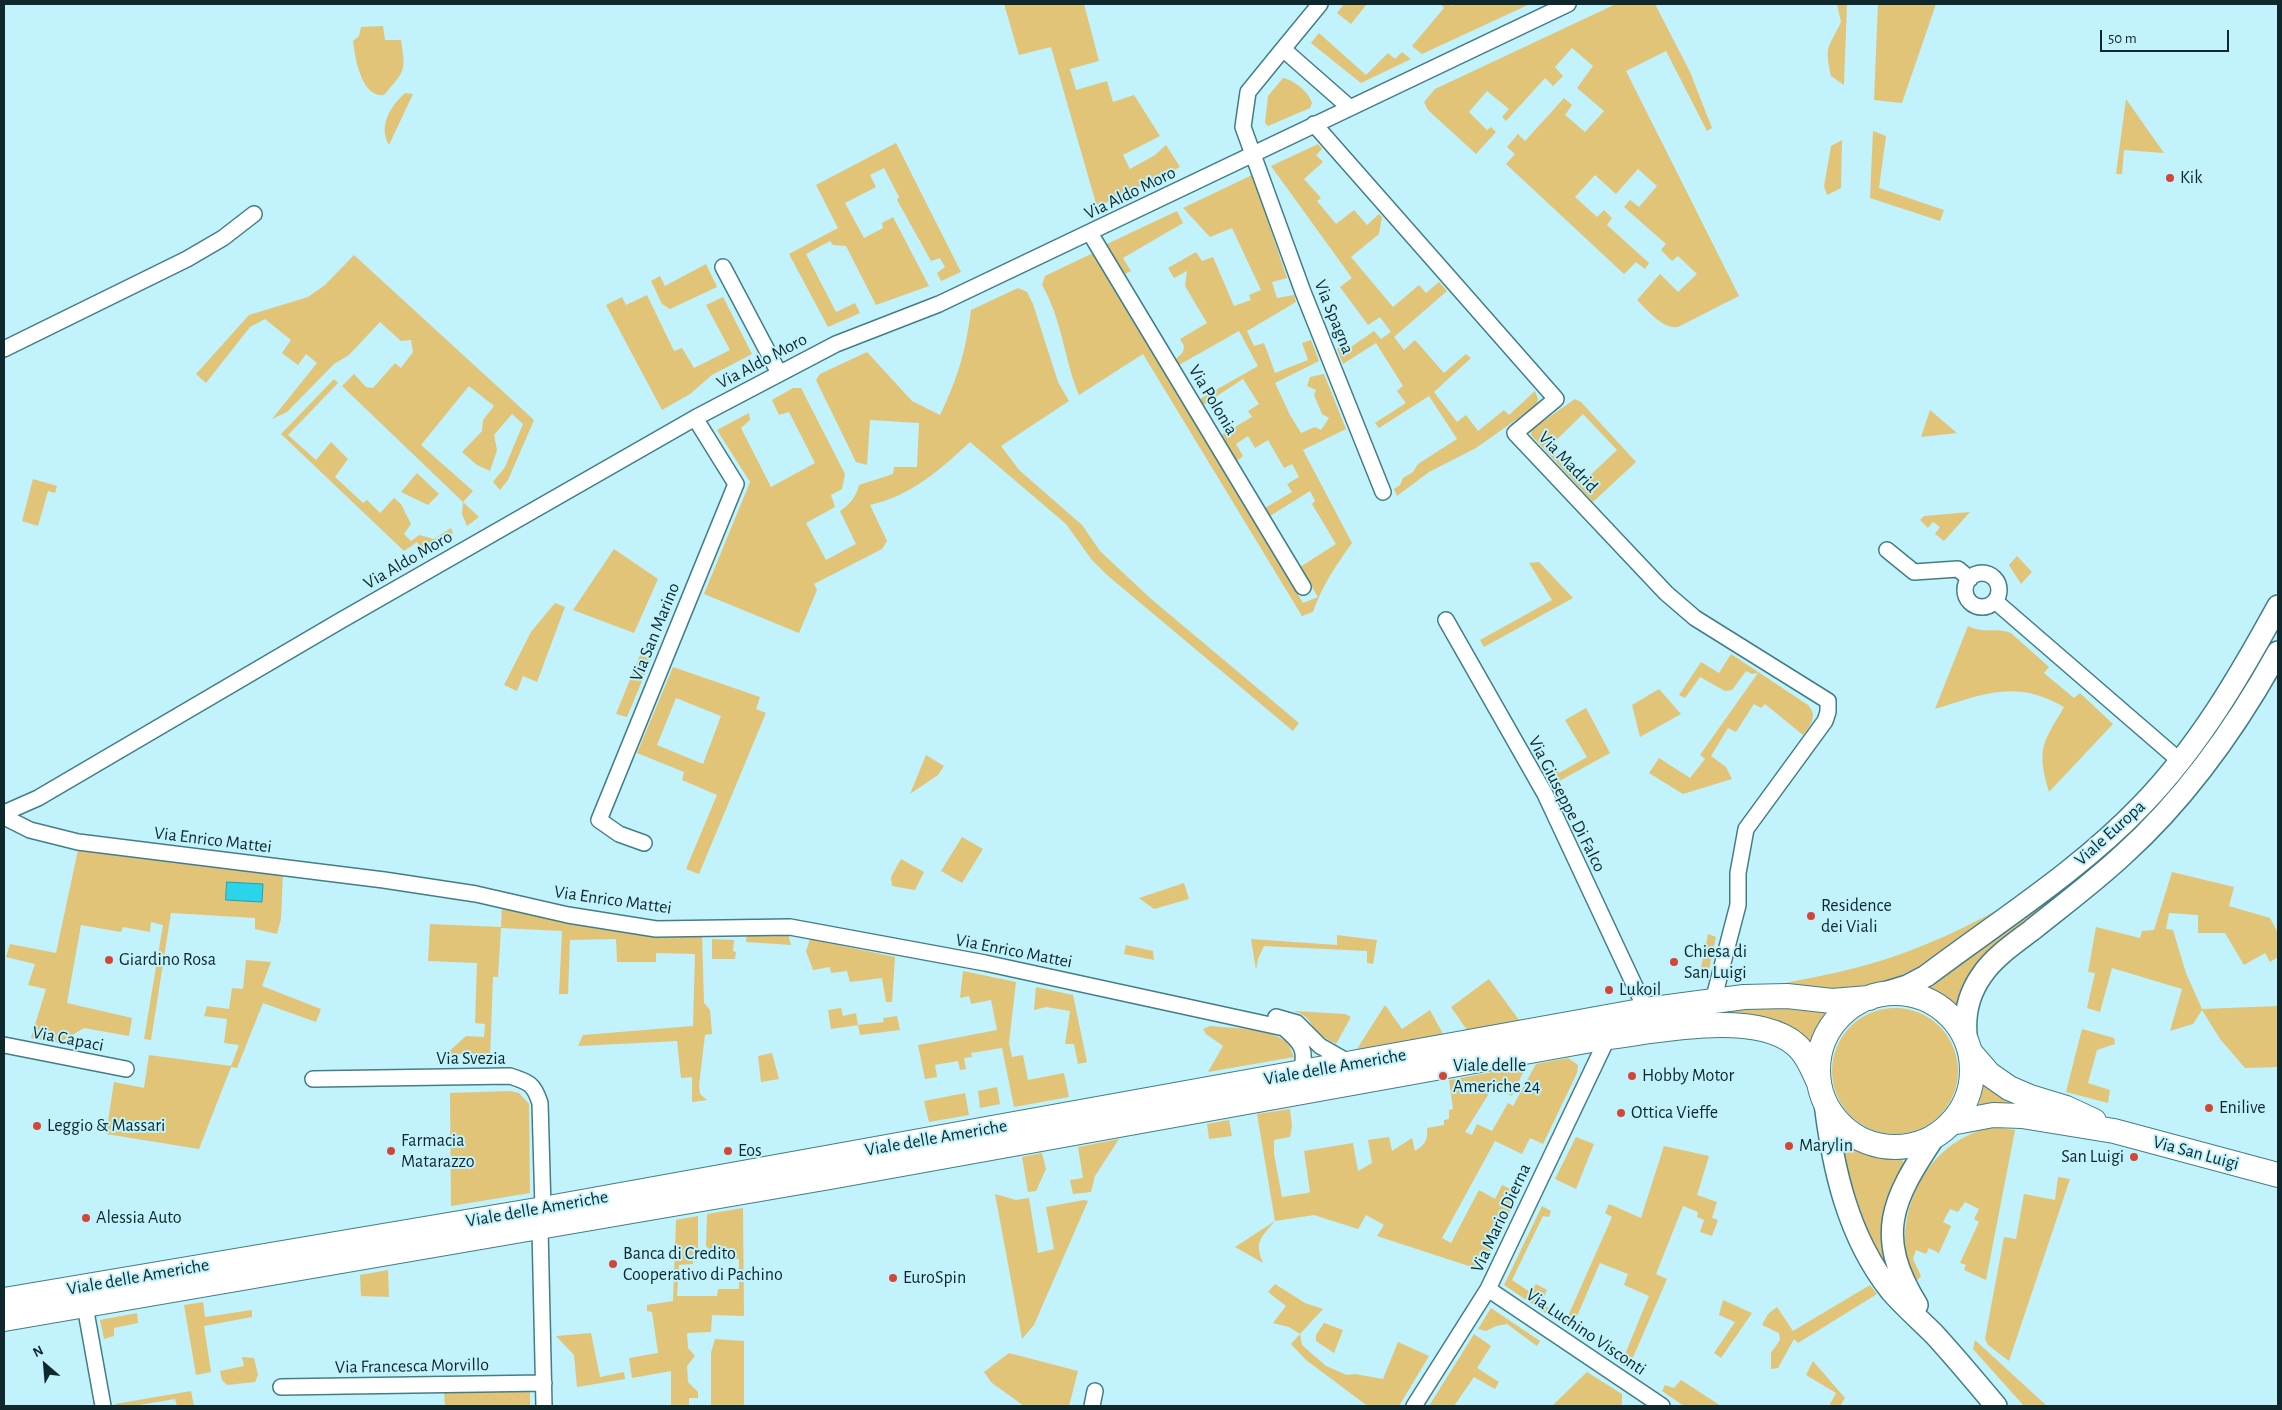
<!DOCTYPE html>
<html>
<head>
<meta charset="utf-8">
<style>
	body { margin:0 }
	#map { position:relative; width:2282px; height:1410px; overflow:hidden; background:#c2f2fb; font-family:"Alegreya Sans",sans-serif }
	canvas { display:block }
	.frame { position:absolute; inset:0; border:5px solid #0f282d; pointer-events:none }
	.north { position:absolute; left:20px; top:1340px; width:50px; height:50px; -webkit-text-stroke:4px #c2f2fb; paint-order:stroke; rotate:333deg; font-size:14px; font-weight:700; line-height:20px; text-align:center; color:#0f282d }
	.north::after { content:''; display:block; margin:auto; width:18px; height:22px; background:#0f282d; clip-path:polygon(50% 0,100% 100%,50% 72%,0 100%) }
	.scale { position:absolute; left:2100px; top:30px; width:129px; height:22px; box-sizing:border-box; border:2px solid #0f282d; border-top:0; padding-left:6px; font-size:15px; line-height:18px; white-space:nowrap; color:#0f282d; -webkit-text-stroke:4px #c2f2fb; paint-order:stroke }
</style>
</head>
<body>
<div id="map">
<canvas width="2282" height="1410"></canvas>
<div class="frame"></div>
<div class="north">N</div>
<div class="scale">50 m</div>
</div>
<script>
const c = document.querySelector('canvas').getContext('2d');
c.lineJoin = 'round';
function fill(path, color) { c.fillStyle = color; c.fill(path, 'evenodd'); }
function trace(path, color, width, dash) { c.strokeStyle = color; c.lineWidth = width; c.lineCap = dash ? 'butt' : 'round'; c.setLineDash(dash || []); c.stroke(path); }
function label(font, color, halo, rows, align = 'center') {
  c.font = font + ' "Alegreya Sans",sans-serif'; c.lineWidth = 4; c.setLineDash([]); c.textBaseline = 'middle'; c.strokeStyle = halo; c.fillStyle = color; for (const [text, x, y, turn = 0] of rows) {
    c.save(); c.translate(x, y); c.rotate((+turn || 0) * Math.PI / 180); c.textAlign = isNaN(turn) ? turn : align; if (halo) c.strokeText(text, 0, 0); c.fillText(text, 0, 0); c.restore();
  }
}
fill(new Path2D(`
	M1004,4H1084L1099,61L1070,69L1076,90L1107,81L1113,102L1134,95L1160,136L1123,155L1130,169L1155,155L1166,145L1180,167L1097,207L1051,47L1019,55Z
	M1344,4H1367L1351,24L1337,13Z
	M1441,4H1450L1453,6L1455,4H1530L1422,54L1412,46L1444,8Z
	M1616,4H1655L1690,72L1712,128L1707,131L1666,51L1626,71L1739,296L1678,327C1662,329 1649,311 1637,300L1660,274L1678,292L1697,274L1678,256L1672,261L1661,250L1666,244L1624,207L1630,200L1639,207L1657,186L1638,169L1616,194L1595,175L1575,197L1597,217L1604,210L1612,218L1607,225L1649,263L1645,269L1636,262L1624,274L1506,164L1515,154L1507,147L1518,134L1525,141L1564,98L1572,105L1565,115L1585,132L1604,111L1577,88L1593,66L1572,48L1555,67L1563,76L1553,86L1545,78L1506,121L1502,117L1509,109L1487,91L1469,112L1487,130L1491,127L1496,132L1476,154L1428,110L1424,102L1435,89Z
	M1837,4H1847L1844,85L1831,76C1824,44 1829,48 1841,22Z
	M1878,4H1936L1902,103L1874,100Z
	M383,26L385,40H401C406,73 405,70 384,95C361,98 355,57 353,41L359,36L361,27Z
	M1319,33L1366,75L1388,53L1395,59L1402,52L1411,59L1361,83L1311,43Z
	M1283,78C1294,80 1309,92 1312,103L1310,108L1268,126L1265,123L1268,96Z
	M405,93L413,94L389,145C378,126 390,107 405,93Z
	M2126,99L2164,153L2124,150L2122,174H2116Z
	M1873,131L1886,136L1879,188L1944,210L1940,221L1870,198Z
	M1842,140L1841,188L1827,195L1824,186L1831,146Z
	M896,143L961,272L941,281L937,273L945,267L940,258L931,261L897,200L899,197L884,168L870,175L876,187L845,203L864,238L883,228L882,223L893,217L929,286L876,305L846,246L833,245L830,241L806,254L836,312L855,303L860,313L828,327L789,254L838,228L816,185Z
	M1318,144L1322,149L1316,155L1323,162L1304,179L1321,198L1317,201L1336,224L1354,210L1367,225L1379,214L1382,217L1379,234L1351,257L1393,307L1419,285L1426,293L1439,282L1447,291L1394,337L1404,350L1415,340L1444,373L1466,354L1471,358L1434,392L1457,422L1466,415L1478,431L1504,410L1509,415L1535,391L1538,399L1537,405L1476,448L1429,472L1397,496L1394,489L1400,485L1403,478L1413,472L1418,464L1457,439L1429,396L1379,428L1375,423L1406,403L1397,391L1403,386L1376,343L1343,364L1337,349L1341,346L1345,351L1374,331L1381,339L1391,332L1380,317L1368,325L1340,287L1352,278L1271,166Z
	M1252,175L1287,278L1272,282L1277,298L1294,295L1296,302L1247,331L1254,346L1264,343L1275,373L1308,360L1302,343L1311,340L1319,361L1275,383L1290,415L1301,433L1315,427L1321,430L1329,418L1322,414L1314,395L1316,390L1307,386L1310,377L1324,374L1346,429L1303,450L1352,543C1336,565 1322,586 1313,612L1302,616L1143,354L1079,395C1064,359 1062,319 1042,285L1045,276L1093,253L1303,603L1318,597L1300,567L1336,544L1312,504L1315,501L1310,491L1270,516L1265,508L1292,492L1287,484L1299,477L1292,464L1284,468L1268,440L1255,448L1248,436L1236,444L1243,456L1237,461L1221,435L1252,417L1248,411L1259,404L1243,379L1203,405L1200,399L1258,366L1239,331L1179,365L1176,359L1183,352L1184,346L1180,339L1207,323L1185,286L1187,271L1174,278L1168,268L1196,252L1202,261L1213,257L1234,306L1251,300L1249,295L1261,290L1232,228L1210,237L1183,208Z
	M1177,211L1183,223L1123,258L1131,271L1125,274L1107,244Z
	M354,255L534,420L508,480L500,490L493,482L505,467L523,424L512,414L494,435L497,450L490,471L477,465L462,452L482,431L483,420L494,406L469,386L421,445L473,491L463,502L479,517L467,526L462,514L463,502L342,386L354,374L366,387L373,388L395,363L401,368L413,352L411,340L401,341L380,322L349,355L334,364L287,412L272,419L317,363L306,354L298,365L282,353L291,340L265,319L250,327L206,383L196,374L249,315L308,297L325,285Z
	M706,264L717,287L670,309L662,304L651,281L660,276L665,286Z
	M1018,288L1027,292L1033,304L1058,382L1069,401L1001,446L1019,470L1082,525L1100,551L1150,598L1299,723L1293,731L1107,575L1092,560L1066,524L970,442C941,469 911,496 870,505L887,541L882,549L814,584L817,590L799,633L704,594L750,482L717,430L749,413L750,420L741,428L771,487L815,463L789,412L779,415L772,400L793,388H801L845,474L842,489L831,495L835,507L806,523L826,560L856,544L840,511C850,504 856,497 859,485L893,474L894,467H917L919,423L870,420L867,465L856,462L816,380L820,374L867,352L912,401L940,415C958,378 966,350 971,310Z
	M647,295L674,351L682,348L694,368L730,350L706,305L723,297L752,354L712,375L690,394L662,410L606,305L622,297L626,305Z
	M334,379L338,383L288,435L316,460L331,442L348,459L335,477L363,503L367,500L380,513L394,498L401,504L411,524L404,534L411,541L419,535L434,539L451,528L453,533L423,551L417,542L404,551L281,434Z
	M1575,399L1581,402L1636,462L1593,502L1531,435L1532,429ZM1583,414L1617,450L1582,483L1548,448Z
	M1930,410L1957,433L1921,437Z
	M417,473L439,494L428,505L401,492Z
	M33,479L57,486L55,493L48,491L38,526L22,521Z
	M1970,512L1944,541L1935,534L1940,527L1933,522L1928,528L1920,520L1924,516Z
	M614,549L658,579L634,633L573,610Z
	M2017,556L2032,572L2021,584L2009,565Z
	M1539,562L1573,598L1484,647L1480,640L1552,600L1529,563Z
	M555,603L565,607L537,682L523,676L517,691L504,685L531,632Z
	M1968,626C1983,634 1996,627 2011,633L2049,667L2044,673L2074,698L2080,693L2113,724L2049,792C2036,748 2043,743 2064,707C2016,679 1984,694 1935,709Z
	M1731,654L1808,705C1818,716 1811,725 1803,735L1765,704L1761,708L1754,704L1736,732L1728,728L1711,756L1726,767L1732,779L1683,794L1649,773L1659,758L1690,778L1705,759L1700,755L1758,673L1752,674L1746,671L1732,690L1725,691L1700,677L1685,698L1679,695L1701,662L1719,673Z
	M640,655L651,659L627,717L616,714Z
	M673,667L760,697L756,709L766,713L699,874L686,869L717,795L682,780L684,772L637,753ZM676,698L721,716L703,764L657,745Z
	M1659,689L1681,714L1640,737L1632,705Z
	M1586,708L1610,753L1554,784L1547,773L1556,768L1559,773L1587,757L1565,720Z
	M926,755L944,766L938,775L910,794Z
	M962,837L983,849L962,883L941,871Z
	M78,850L180,858L283,871L281,919L277,934L255,929V918L171,913L151,1040L144,1039L163,925L151,922L150,932L123,927L121,932L81,925L67,1003L132,1018L129,1036L84,1028L59,1043L31,1038L46,989L28,985L35,964L6,957L10,944L56,953Z
	M901,859L924,872L915,890L892,886L891,877Z
	M2172,872L2234,887L2229,906L2270,918L2278,933V957L2270,962L2265,953L2244,965L2225,933H2198V915L2169,913L2166,929L2173,930L2186,973L2202,1009L2278,1006V1067L2245,1068L2220,1039L2202,1010L2193,1024L2170,1031L2182,989L2112,968L2100,1012L2087,1008L2095,973L2088,972L2096,927L2140,938L2142,931L2154,930Z
	M1184,883L1189,899L1154,909L1139,898Z
	M2058,890L2062,894C2039,912 1995,940 1978,962C1968,976 1964,993 1958,1009L1945,998L1928,990V986Z
	M502,904L702,933L704,1003L710,1010L712,1034L705,1035L699,1085L700,1094L707,1100L692,1102V1077L681,1078L677,1041L578,1046L583,1035L693,1026L695,954L656,953V962H617L616,939L570,940L568,994H559L562,931L501,928L498,977H493L490,1059L473,1054H446L466,1036L484,1037L485,1024L475,1023L477,963L428,961L430,924L501,927Z
	M2006,905C1961,937 1915,980 1859,988C1826,993 1792,989 1760,988C1800,980 1841,973 1880,961C1923,948 1967,927 2006,905Z
	M747,933L788,934L791,945L746,942Z
	M1708,934L1716,937L1708,974L1700,972Z
	M1337,935L1377,940L1373,964L1367,963V951L1264,946L1258,959L1256,970L1251,939L1337,945Z
	M712,939L734,940L733,951L736,952L735,959H712Z
	M810,939L895,957L892,1002H886L882,978L850,982L847,971L831,973L830,967L813,970L806,951Z
	M1126,945L1153,951L1154,960L1124,954Z
	M246,960L271,962L262,986L321,1009L316,1022L263,1003L237,1068L231,1067L199,1149L106,1134L114,1082L144,1088L149,1055L231,1066L239,1045L224,1043L227,1019L204,1016L207,1006L229,1009L232,988L243,989Z
	M963,971L1016,982L1009,1043L1012,1057L1023,1055L1028,1080L1064,1073L1069,1097L1014,1107L1002,1048L971,1053L972,1057L964,1058L966,1069L960,1070L958,1061L935,1065L937,1077L925,1079L918,1045L997,1030L991,1000L971,1004L969,996L960,998Z
	M1489,979L1519,1020L1467,1030L1451,1007Z
	M1036,987L1073,995L1087,1062L1078,1064L1074,1044H1065L1070,1011L1046,1007L1034,1010Z
	M1385,1005L1402,1029L1430,1010L1443,1034L1357,1049Z
	M1765,1005L1824,1011L1825,1017L1817,1029L1810,1046L1696,1013Z
	M841,1008L843,1016L856,1013L858,1025L884,1022L883,1018L897,1016L900,1030L860,1035L858,1025L831,1029L828,1010Z
	M1832 1071a63 63 0 1 1 126 0a63 63 0 1 1-126 0Z
	M1294,1011L1345,1014L1351,1017L1336,1044C1331,1041 1323,1038 1318,1033C1308,1023 1312,1017 1294,1011Z
	M1210,1026C1229,1028 1273,1028 1287,1043C1290,1046 1292,1053 1294,1057L1208,1072L1223,1046L1206,1034L1203,1029Z
	M2082,1029L2114,1038L2115,1044L2097,1050L2088,1083L2110,1090L2108,1103L2066,1092Z
	M772,1053L779,1079L761,1082L758,1056Z
	M1568,1058L1578,1065L1577,1073L1543,1144L1530,1138L1522,1154L1495,1141L1442,1238L1451,1243L1479,1190L1495,1199L1502,1185L1519,1193L1481,1270L1377,1236L1384,1225L1366,1215L1358,1229L1314,1215L1275,1221C1261,1238 1254,1241 1263,1263L1235,1247L1275,1221L1257,1114L1290,1109L1292,1126L1290,1137L1274,1140V1154L1282,1197L1307,1193L1310,1192L1304,1151L1353,1143L1358,1171L1372,1163L1368,1140L1389,1137L1392,1151L1412,1138L1415,1151C1425,1145 1428,1140 1427,1128L1444,1125V1120L1449,1119V1110L1453,1109L1449,1080L1526,1066L1512,1096L1493,1087L1465,1132L1472,1135L1477,1124L1492,1131L1508,1103L1513,1106L1536,1064Z
	M1984,1084L2024,1103L1978,1108Z
	M997,1087L1000,1104L980,1108L978,1091Z
	M510,1091L519,1093L529,1104L530,1193L451,1206L450,1093Z
	M965,1093L969,1115L929,1122L924,1101Z
	M1229,1120L1232,1136L1209,1139L1207,1124Z
	M1993,1127L2015,1130L1986,1280L1964,1270L1966,1265L1960,1263L1979,1222L1974,1219L1979,1209L1965,1202L1958,1212L1950,1209L1943,1222L1951,1226L1939,1253L1929,1248L1926,1254L1916,1250L1913,1259L1921,1276L1916,1282C1908,1272 1905,1254 1905,1242C1905,1187 1939,1138 1993,1127Z
	M1576,1137L1594,1144L1576,1189L1555,1179Z
	M1119,1139L1095,1176L1091,1192L1073,1194L1070,1180L1083,1178L1078,1147Z
	M1842,1144L1879,1158L1902,1159L1904,1165L1891,1189L1885,1210L1892,1280L1862,1224L1837,1145Z
	M1664,1146L1709,1156L1697,1195L1717,1202L1712,1218L1718,1220L1712,1236L1700,1232L1704,1220L1697,1217L1698,1212L1683,1206L1656,1274L1667,1279L1628,1369L1621,1364L1649,1296L1624,1285L1628,1274L1600,1263L1571,1330L1564,1325L1612,1217L1605,1213L1609,1204L1641,1218Z
	M1042,1153L1046,1169L1036,1191L1028,1192L1022,1157Z
	M2058,1177L2070,1179L2009,1361L1988,1345L1985,1339L2004,1237L2016,1239L2024,1194L2055,1200Z
	M995,1194L1016,1200L1029,1198L1038,1253L1054,1249L1046,1207L1084,1200L1088,1201L1034,1325L1022,1339Z
	M1542,1206L1551,1211L1549,1217L1543,1216L1512,1280L1530,1292L1536,1284L1547,1290L1541,1302L1549,1308L1547,1314L1504,1285Z
	M743,1208L744,1316L712,1315L711,1332L687,1333L688,1348L695,1356L687,1366L688,1382L698,1392V1398H689V1406H671V1371L632,1378L629,1358L658,1353L652,1312L647,1311V1305L673,1301L676,1220L698,1216V1259H693V1264L679,1265L677,1296H717L718,1289H739V1259C725,1257 717,1257 706,1246L707,1214Z
	M388,1270L389,1297L361,1296L360,1275Z
	M1275,1284L1305,1303L1323,1309L1300,1334L1302,1345L1326,1366L1347,1375L1355,1374L1383,1379L1398,1342L1429,1356L1399,1406H1372L1365,1404L1306,1360L1291,1344L1300,1334L1289,1327L1273,1323L1286,1306L1268,1292Z
	M1870,1285L1877,1294L1798,1343L1794,1339L1778,1368L1771,1369V1353L1780,1340L1779,1333L1762,1325L1768,1314L1777,1307L1793,1331Z
	M1723,1300L1752,1313L1721,1358L1714,1353L1735,1322L1719,1315Z
	M203,1302L205,1317L252,1310V1317L204,1326L211,1372L196,1375L184,1305Z
	M1491,1308L1540,1341L1537,1346L1507,1324L1496,1326L1486,1331L1478,1329Z
	M137,1313L138,1323L114,1328V1336L104,1339L100,1320Z
	M1324,1323L1343,1330L1334,1353L1316,1341V1335Z
	M591,1333L600,1377L624,1372L625,1379L577,1387L574,1355L556,1336Z
	M1474,1334L1491,1346L1477,1368L1499,1382L1495,1389L1474,1377L1454,1406H1429Z
	M715,1339L744,1341V1406H711V1353Z
	M1975,1340L2047,1406H2024L1973,1349Z
	M1009,1353L1078,1371L1069,1406H1024L992,1383L984,1372Z
	M242,1357L254,1358L258,1375L255,1382L227,1385L222,1380L220,1371L244,1366Z
	M1813,1361L1845,1398L1840,1406H1829L1836,1393L1806,1375Z
	M1587,1372L1622,1394V1406H1552Z
	M1681,1380L1721,1406H1684L1662,1391L1665,1385L1674,1388Z
	M191,1391L194,1406H177L175,1399L133,1406H116L115,1404Z
	M530,1391V1406H445L444,1392Z`), '#e1c477');
const water = new Path2D(`
	M227,882L263,884L262,902L226,900Z`);
fill(water, '#2ad5ec');
trace(water, '#22a1b3', 1);
const street = new Path2D(`
	M1283,49L1320,4
	M1349,107L1283,49L1248,92L1243,127L1303,292L1383,492
	M1314,124L1556,399L1515,433L1666,593L1695,618L1828,701V712L1825,721L1746,829L1738,873V905L1713,1001
	M1090,233L1303,587
	M723,267L779,373
	M4,349L187,259L223,238L254,214
	M1887,550L1914,572L1958,569L1970,579
	M1965 590a17 17 0 1 1 34 0a17 17 0 1 1-34 0Z
	M1995,601L2180,761
	M1446,620L1545,794L1646,1010
	M4,813L38,798L340,621L695,418L836,344L939,304L1568,4
	M4,817L30,830L78,842L384,880L476,894L568,915L656,929L790,927L985,963L1284,1028C1302,1043 1307,1050 1301,1073
	M644,843L619,834L599,820L736,484L695,418
	M1276,1017L1297,1023L1320,1046L1350,1063
	M4,1045L126,1069
	M313,1079L510,1076C529,1082 534,1084 540,1103L543,1209
	M540,1228L544,1406
	M1488,1289L1662,1406
	M85,1306L103,1406
	M281,1387L544,1383
	M1092,1406L1095,1391
	M1414,1406L1488,1289L1608,1037`);
const secondary = new Path2D(`
	M1878,995L1907,986L1926,976C1999,921 2079,871 2142,805C2199,746 2239,677 2278,606
	M1967,1043C1963,1018 1967,996 1982,975C1994,957 2015,943 2032,930C2063,905 2094,882 2123,855C2185,799 2237,726 2278,652
	M1825,1103C1833,1169 1848,1237 1891,1291C1904,1306 1920,1320 1934,1334C1955,1357 1976,1382 1996,1406
	M1917,1305C1874,1235 1892,1200 1934,1137`);
const primary = new Path2D(`
	M1818 1070a77 77 0 1 1 154 0a77 77 0 1 1-154 0Z
	M1970,1052L1989,1074L2009,1088L2030,1097L2066,1108L2094,1121
	M1951,1123L1993,1115L2022,1116L2114,1131L2278,1175
	M4,1300L543,1209L1646,1010L1744,997L1787,996L1832,1001L1869,998
	M4,1319L830,1177L1608,1037C1658,1031 1754,1010 1795,1044C1807,1054 1813,1070 1819,1083`);
trace(street, '#427e87', 18);
trace(secondary, '#427e87', 24);
trace(primary, '#427e87', 26);
trace(street, '#fff', 15);
trace(secondary, '#fff', 21);
trace(primary, '#fff', 24);
for (const [x, y, r, color] of [
	[2170,178,5,"#d34637"],
	[1811,916,5,"#d34637"],
	[109,960,5,"#d34637"],
	[1674,962,5,"#d34637"],
	[1609,990,5,"#d34637"],
	[1443,1076,5,"#d34637"],
	[1632,1076,5,"#d34637"],
	[2209,1108,5,"#d34637"],
	[1621,1113,5,"#d34637"],
	[37,1126,5,"#d34637"],
	[1789,1146,5,"#d34637"],
	[391,1151,5,"#d34637"],
	[728,1151,5,"#d34637"],
	[2134,1157,5,"#d34637"],
	[86,1218,5,"#d34637"],
	[613,1264,5,"#d34637"],
	[893,1278,5,"#d34637"]
]) { const dot = new Path2D(); dot.arc(x, y, r, 0, 2 * Math.PI); c.fillStyle = color; c.fill(dot); trace(dot, '#c2f2fb', 2); }
label('18px', '#0f282d', '#c2f2fb', [
	["Kik",2180,178],
	["Residence",1821,906],
	["dei Viali",1821,927],
	["Chiesa di",1684,952],
	["San Luigi",1684,973],
	["Giardino Rosa",119,960],
	["Lukoil",1619,990],
	["Viale delle",1453,1066],
	["Americhe 24",1453,1087],
	["Hobby Motor",1642,1076],
	["Enilive",2219,1108],
	["Ottica Vieffe",1631,1113],
	["Leggio & Massari",47,1126],
	["Farmacia",401,1141],
	["Matarazzo",401,1162],
	["Marylin",1799,1146],
	["Eos",738,1151],
	["San Luigi",2124,1157,"right"],
	["Alessia Auto",96,1218],
	["Banca di Credito",623,1254],
	["Cooperativo di Pachino",623,1275],
	["EuroSpin",903,1278]
], 'left');
label('18px', '#0f282d', '#c2f2fb', [
	["Via Aldo Moro",1130,193,-26],
	["Via Spagna",1334,317,68],
	["Via Aldo Moro",762,361,-28],
	["Via Polonia",1213,400,59],
	["Via Madrid",1568,462,46],
	["Via Aldo Moro",408,560,-30],
	["Via San Marino",655,632,-68],
	["Via Giuseppe Di Falco",1567,804,63],
	["Viale Europa",2110,833,-42],
	["Via Enrico Mattei",213,840,7],
	["Via Enrico Mattei",613,900,8],
	["Via Enrico Mattei",1014,951,11],
	["Via Capaci",68,1039,11],
	["Via Svezia",471,1059],
	["Viale delle Americhe",1335,1067,-10],
	["Viale delle Americhe",936,1138,-10],
	["Via San Luigi",2196,1153,15],
	["Viale delle Americhe",537,1209,-10],
	["Via Mario Dierna",1501,1218,-65],
	["Viale delle Americhe",138,1277,-10],
	["Via Luchino Visconti",1586,1332,34],
	["Via Francesca Morvillo",412,1366,-1]
]);
</script>
</body>
</html>
